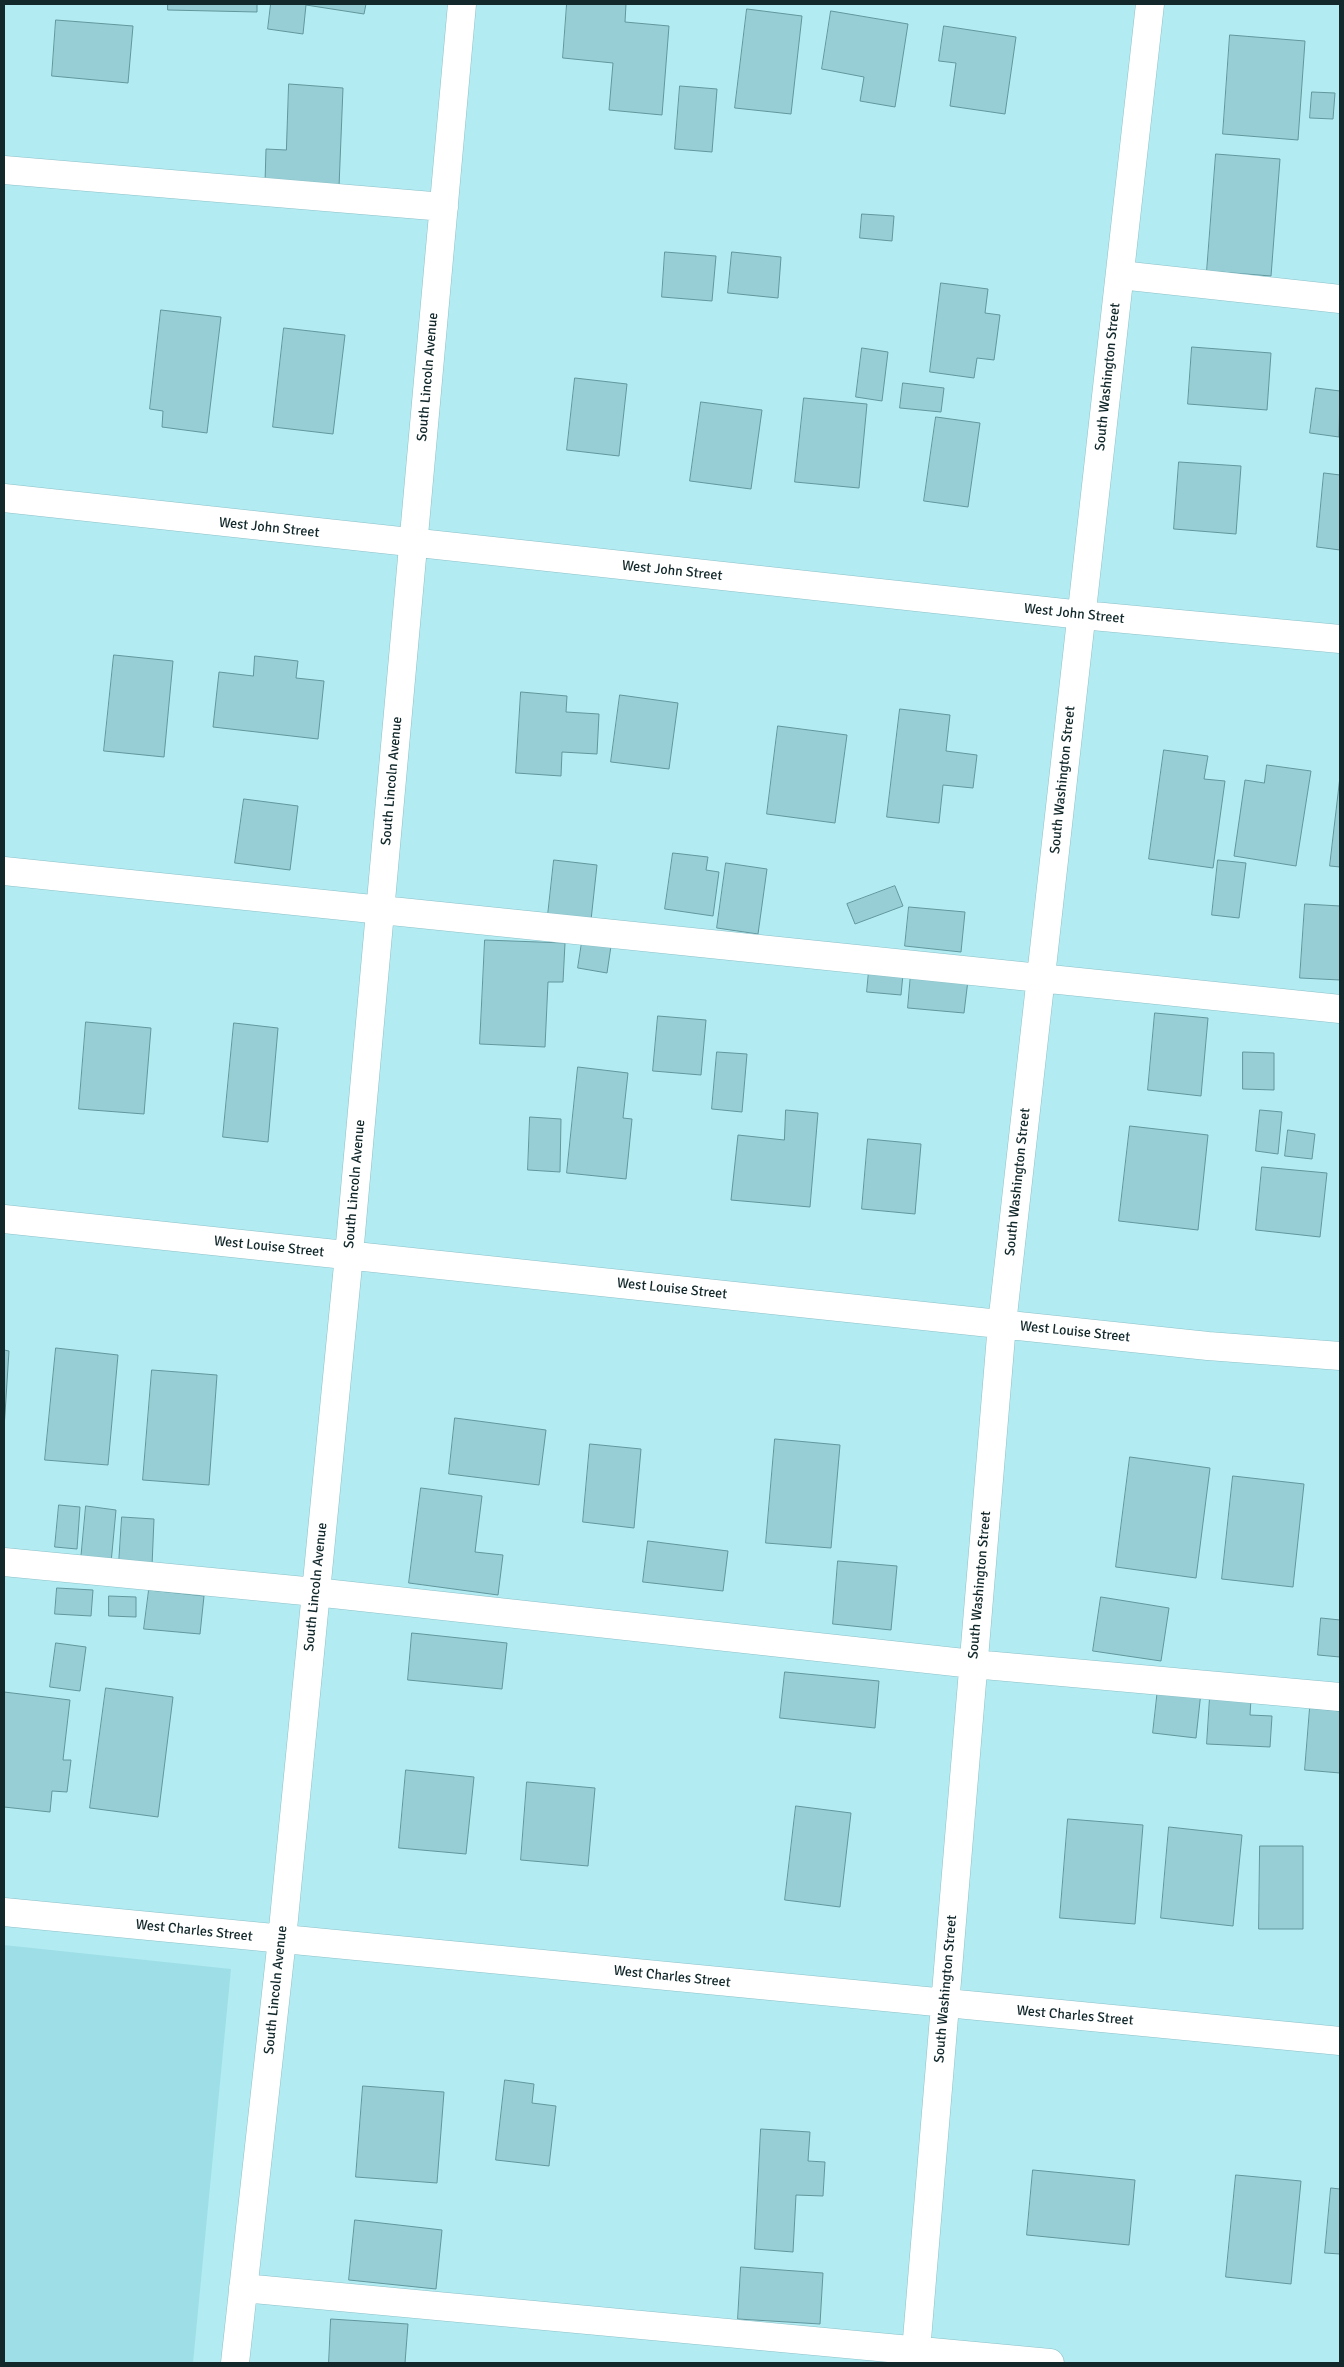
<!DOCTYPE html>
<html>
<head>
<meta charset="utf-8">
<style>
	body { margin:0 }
	#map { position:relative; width:1344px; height:2367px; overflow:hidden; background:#b3ebf2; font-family:Signika,sans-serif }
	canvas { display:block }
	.frame { position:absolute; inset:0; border:5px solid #12282b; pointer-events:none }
</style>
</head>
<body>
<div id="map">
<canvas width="1344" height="2367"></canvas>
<div class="frame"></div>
</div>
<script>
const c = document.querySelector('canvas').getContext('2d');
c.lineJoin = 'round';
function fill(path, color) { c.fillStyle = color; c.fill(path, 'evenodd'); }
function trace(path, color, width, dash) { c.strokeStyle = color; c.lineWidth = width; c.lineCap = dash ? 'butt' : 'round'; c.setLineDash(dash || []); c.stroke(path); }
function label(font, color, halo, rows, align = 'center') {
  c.font = font + ' Signika,sans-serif'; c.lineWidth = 4.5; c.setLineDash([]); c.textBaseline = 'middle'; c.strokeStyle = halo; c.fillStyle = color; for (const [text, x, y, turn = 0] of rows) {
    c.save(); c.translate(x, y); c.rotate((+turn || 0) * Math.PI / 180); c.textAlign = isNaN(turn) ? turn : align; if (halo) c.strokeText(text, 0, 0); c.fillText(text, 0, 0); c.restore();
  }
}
fill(new Path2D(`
	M4,1945L231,1969L193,2363H4Z`), '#9edfe7');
const building = new Path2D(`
	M168,4H257V12L168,10Z
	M271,4H366L364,14L306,5L303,34L268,29Z
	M567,4H626L625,22L669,26L662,115L609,110L613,63L563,58Z
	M747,9L802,16L791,114L735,108Z
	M831,11L908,24L895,107L860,101L864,77L822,69Z
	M56,20L133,26L128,83L52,76Z
	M944,26L1016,37L1005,114L950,106L956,63L939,61Z
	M1230,35L1305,41L1298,140L1223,134Z
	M289,84L343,88L339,187L265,183L266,149L286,150Z
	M680,86L717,89L712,152L675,149Z
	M1312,92L1335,93L1333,119L1310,118Z
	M1216,154L1280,159L1271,276L1207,271Z
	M862,214L894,216L892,241L860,238Z
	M665,252L716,256L712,301L662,297Z
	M732,252L781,257L778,298L728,293Z
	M941,283L988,289L985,313L1000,315L994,360L977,358L974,378L930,372Z
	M161,310L221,317L207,433L162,427L163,411L150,409Z
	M284,328L345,335L333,434L273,427Z
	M1192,347L1271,353L1267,410L1188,404Z
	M862,348L888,352L882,401L856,397Z
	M575,378L627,384L619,456L567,450Z
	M903,383L944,388L941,412L900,408Z
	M1316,388L1340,391L1339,437L1310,433Z
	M804,398L867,404L859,488L795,482Z
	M701,402L762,410L751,489L690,481Z
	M936,417L980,423L968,507L924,501Z
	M1179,462L1241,466L1236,534L1174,529Z
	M1324,473L1340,475V550L1317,547Z
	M114,655L173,661L164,757L104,751Z
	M255,656L298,661L296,678L324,681L318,739L213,727L219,672L253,676Z
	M521,692L567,696L566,712L599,714L597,754L562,752L561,776L516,773Z
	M620,695L678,703L669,769L611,762Z
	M900,709L950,715L946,751L977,755L973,788L943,785L939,823L887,817Z
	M778,726L847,735L835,823L767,814Z
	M1164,750L1208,756L1204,779L1225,781L1213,868L1149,859Z
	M1267,765L1311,771L1296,866L1234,856L1245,780L1264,783Z
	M1340,777V867L1330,866Z
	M244,799L298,806L290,870L235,863Z
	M673,853L708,857L706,870L719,872L713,916L665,909Z
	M554,860L597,865L591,920L548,915Z
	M1218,860L1246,863L1239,918L1212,915Z
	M726,863L767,869L758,934L717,928Z
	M895,886L903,906L855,924L847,904Z
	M1305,904L1340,906V980L1300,978Z
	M909,907L965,912L961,952L905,946Z
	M485,940L565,943L563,982H548L545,1047L480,1044Z
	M582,942L611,946L607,973L578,968Z
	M869,971L903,974L901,995L867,992Z
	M911,973L968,980L964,1013L908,1008Z
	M1155,1013L1208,1018L1201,1096L1148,1090Z
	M658,1016L706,1020L701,1075L653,1071Z
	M86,1022L151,1028L144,1114L79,1109Z
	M234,1023L278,1028L268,1142L223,1137Z
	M717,1052L747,1054L742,1112L712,1109Z
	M1243,1052L1274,1053V1090L1243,1089Z
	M578,1067L628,1073L623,1118L632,1119L626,1179L567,1173Z
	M786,1110L818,1113L810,1207L731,1200L738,1135L784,1140Z
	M1260,1110L1282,1112L1278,1154L1256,1151Z
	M530,1117L561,1119L560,1172L528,1170Z
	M1130,1126L1208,1135L1198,1230L1119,1221Z
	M1288,1130L1315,1134L1312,1159L1285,1156Z
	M868,1139L921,1144L915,1214L862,1209Z
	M1262,1167L1327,1173L1320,1237L1256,1230Z
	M56,1348L118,1355L108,1465L45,1460Z
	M4,1350L9,1351L4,1429Z
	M152,1370L217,1375L209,1485L143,1480Z
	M455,1418L546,1430L539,1485L449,1474Z
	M775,1439L840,1445L831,1548L766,1543Z
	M590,1444L641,1449L634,1528L583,1522Z
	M1130,1457L1210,1468L1196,1578L1116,1567Z
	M1233,1476L1304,1484L1293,1587L1222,1579Z
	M421,1488L482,1496L475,1552L503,1555L498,1595L409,1583Z
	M59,1505L80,1507L77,1549L55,1547Z
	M86,1506L116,1510L111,1563L81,1560Z
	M122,1517L154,1519L152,1566L119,1564Z
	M648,1541L728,1551L723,1591L643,1582Z
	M838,1561L897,1566L891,1630L833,1624Z
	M57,1588L93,1590L91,1616L55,1614Z
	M149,1590L204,1596L200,1634L144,1629Z
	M109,1596L136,1597V1617L109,1616Z
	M1101,1597L1169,1608L1161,1661L1093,1651Z
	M1321,1618L1340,1620V1657L1318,1655Z
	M412,1633L507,1643L502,1689L408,1680Z
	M56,1643L86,1647L80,1691L50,1687Z
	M785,1672L879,1681L875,1728L780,1718Z
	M106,1688L173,1697L158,1817L90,1808Z
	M1158,1688L1201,1692L1196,1738L1153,1733Z
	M4,1692L70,1700L63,1760H71L67,1792L52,1791L50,1812L4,1807Z
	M1210,1697L1251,1699L1250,1715L1272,1716L1270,1747L1207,1744Z
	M1310,1708L1340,1711V1773L1305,1770Z
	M406,1770L474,1777L466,1854L399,1848Z
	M527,1782L595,1788L588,1866L521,1860Z
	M796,1806L851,1813L840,1907L785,1900Z
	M1068,1819L1143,1825L1135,1924L1060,1918Z
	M1169,1827L1242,1835L1233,1926L1161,1918Z
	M1260,1846H1303V1929H1259Z
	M505,2080L534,2084L532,2103L556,2106L549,2166L496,2160Z
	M363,2086L444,2092L437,2183L356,2177Z
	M761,2129L810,2132L808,2161L825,2162L823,2196L796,2195L793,2252L755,2249Z
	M1033,2170L1135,2180L1129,2245L1027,2235Z
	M1236,2175L1301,2181L1291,2284L1226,2277Z
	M1331,2188L1340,2189V2254L1325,2253Z
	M355,2220L442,2230L436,2289L349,2280Z
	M741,2267L823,2273L820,2324L738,2319Z
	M331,2319L408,2324L405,2363H329Z`);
fill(building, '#97ced5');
trace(building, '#61969c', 1);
const minor = new Path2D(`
	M4,170L444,207
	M1120,275L1340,299
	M4,498L1082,615L1340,639
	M4,871L1340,1009
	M4,1219L1208,1346L1340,1356
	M4,1562L315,1592L973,1664L1340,1697
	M4,1912L1340,2041
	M243,2288L1050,2363
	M235,2363L282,1939L349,1255L462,4
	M915,2363L1002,1324L1150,4`);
trace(minor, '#8bc1c8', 29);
trace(minor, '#fff', 28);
label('14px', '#12282b', '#fff', [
	["South Lincoln Avenue",428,377,-85],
	["South Washington Street",1108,377,-84],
	["West John Street",269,528,6],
	["West John Street",672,571,6],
	["West John Street",1074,614,6],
	["South Washington Street",1063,780,-84],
	["South Lincoln Avenue",392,781,-85],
	["South Washington Street",1018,1182,-84],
	["South Lincoln Avenue",355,1184,-85],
	["West Louise Street",269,1247,6],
	["West Louise Street",672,1289,6],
	["West Louise Street",1075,1332,6],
	["South Washington Street",980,1585,-85],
	["South Lincoln Avenue",316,1587,-84],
	["West Charles Street",194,1931,6],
	["West Charles Street",672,1977,6],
	["South Washington Street",946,1989,-85],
	["South Lincoln Avenue",276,1990,-84],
	["West Charles Street",1075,2016,5]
]);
</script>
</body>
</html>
